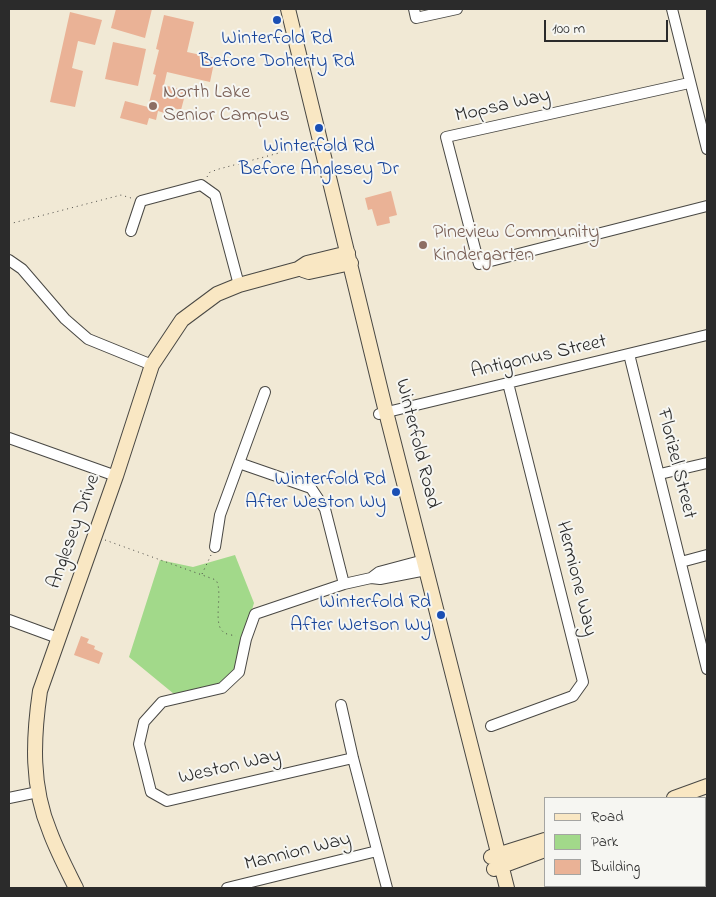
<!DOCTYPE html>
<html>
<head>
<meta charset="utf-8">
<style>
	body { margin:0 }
	#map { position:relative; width:716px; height:897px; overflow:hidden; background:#f1e9d5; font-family:"Indie Flower",sans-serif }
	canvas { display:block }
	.frame { position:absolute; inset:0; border:10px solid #2b2b2b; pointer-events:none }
	.legend { position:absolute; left:544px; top:797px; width:162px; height:90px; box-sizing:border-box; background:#f6f6f2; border:1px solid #a5a5a2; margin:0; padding:6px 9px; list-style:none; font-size:15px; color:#2b2b2b }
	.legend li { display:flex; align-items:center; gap:10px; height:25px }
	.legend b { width:25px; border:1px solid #a5a5a2 }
	.scale { position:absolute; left:544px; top:20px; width:124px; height:22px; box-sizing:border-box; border:2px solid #2b2b2b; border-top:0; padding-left:6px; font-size:15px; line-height:18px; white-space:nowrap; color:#2b2b2b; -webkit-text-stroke:4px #f6f6f2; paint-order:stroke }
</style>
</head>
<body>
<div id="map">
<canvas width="716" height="897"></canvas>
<div class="frame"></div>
<ul class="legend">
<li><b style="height:6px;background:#f9e7c3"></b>Road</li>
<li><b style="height:14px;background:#a2d98a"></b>Park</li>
<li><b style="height:14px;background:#eab296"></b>Building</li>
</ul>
<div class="scale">100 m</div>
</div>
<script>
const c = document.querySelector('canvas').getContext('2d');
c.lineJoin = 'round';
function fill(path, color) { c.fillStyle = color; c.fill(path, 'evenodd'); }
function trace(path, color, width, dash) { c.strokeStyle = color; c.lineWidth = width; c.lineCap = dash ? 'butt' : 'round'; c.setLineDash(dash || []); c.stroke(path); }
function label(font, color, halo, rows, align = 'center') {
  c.font = font + ' "Indie Flower",sans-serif'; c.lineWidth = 4; c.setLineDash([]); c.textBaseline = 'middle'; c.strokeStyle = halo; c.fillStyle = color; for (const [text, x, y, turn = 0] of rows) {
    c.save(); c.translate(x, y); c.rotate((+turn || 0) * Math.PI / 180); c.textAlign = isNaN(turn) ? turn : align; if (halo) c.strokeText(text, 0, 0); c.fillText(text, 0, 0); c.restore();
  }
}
fill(new Path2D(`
	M235,555L254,603L234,669L220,683L174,694L129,657L160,560L193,567Z`), '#a2d98a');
fill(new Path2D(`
	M116,9H152L145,38L111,28Z
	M70,12L102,20L95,45L78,41L72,68L83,71L75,107L50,102Z
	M164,15L194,22L187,52L215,58L210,82L167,72L164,85L186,91L181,110L173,108L171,115L158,111L156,120L149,118L147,125L120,118L125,101L148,107L156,75L153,74L159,50L156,49Z
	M113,42L146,49L138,86L105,79Z
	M391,191L397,215L389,217L390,223L377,226L372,209L368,210L365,198Z
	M81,636L89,639L87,643L95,646L94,649L103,653L99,664L74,655Z`), '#eab296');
const street = new Path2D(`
	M414,9L416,18L457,9
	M672,9L707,149
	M689,83L446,137L479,264L707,206
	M131,231L141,201L201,185L215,195L239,285
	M9,260L22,269L65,319L88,339L152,365
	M629,354L707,669
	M379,414L707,335
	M9,438L116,476
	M239,463L311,488L325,509L344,584
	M660,474L707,463
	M215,547L220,515L265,392
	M681,562L707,555
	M371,578L379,572L424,560
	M9,620L58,638
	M341,705L353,758L387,888
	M491,726L573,696L583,682L508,383
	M353,758L167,801L151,792L139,744L144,722L162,702L222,688L239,672L246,639L255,614L344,584L371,578L380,579L426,570
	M9,798L38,792
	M636,886V888
	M227,888L377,851`);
const secondary = new Path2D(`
	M288,9L386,412L507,888
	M303,270L309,272L351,263
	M674,798L707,786
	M491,857L545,840
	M494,869L545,850
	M76,888C67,870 57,851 50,832C31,787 33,739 40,691L116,476L152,365L182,320L217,294L239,285L298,269L307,263L348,253`);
trace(street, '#494844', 12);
trace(secondary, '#494844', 16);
trace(new Path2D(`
	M207,177L210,172L219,169L309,145
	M9,224L121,195L131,198
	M105,540L216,580C224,593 211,626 225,633C228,635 233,635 236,636
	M202,574L211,555`), '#494844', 1, [1, 4]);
trace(street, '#fff', 10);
trace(secondary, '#f9e7c3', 14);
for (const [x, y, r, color] of [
	[277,20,5,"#1a4fb4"],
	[153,106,5,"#8d6e63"],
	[319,128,5,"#1a4fb4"],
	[423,245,5,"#8d6e63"],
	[396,492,5,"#1a4fb4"],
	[441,615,5,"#1a4fb4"]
]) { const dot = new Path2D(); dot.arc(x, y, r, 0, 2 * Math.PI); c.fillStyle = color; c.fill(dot); trace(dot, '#f6f6f2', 2); }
label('20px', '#164399', '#f6f6f2', [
	["Winterfold Rd",277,40],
	["Before Doherty Rd",277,63],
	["Winterfold Rd",319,148],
	["Before Anglesey Dr",319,171],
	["Winterfold Rd",386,481,"right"],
	["After Weston Wy",386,504,"right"],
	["Winterfold Rd",431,604,"right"],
	["After Wetson Wy",431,627,"right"]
]);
label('20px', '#785e54', '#f6f6f2', [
	["North Lake",163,94],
	["Senior Campus",163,117],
	["Pineview Community",433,234],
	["Kindergarten",433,257]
], 'left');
label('20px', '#2b2b2b', '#f6f6f2', [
	["Mopsa Way",503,107,-13],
	["Antigonus Street",539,358,-13],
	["Winterfold Road",416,444,76],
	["Florizel Street",675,464,76],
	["Anglesey Drive",75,532,-70],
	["Hermione Way",575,579,76],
	["Weston Way",230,768,-13],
	["Mannion Way",298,853,-14]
]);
</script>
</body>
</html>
